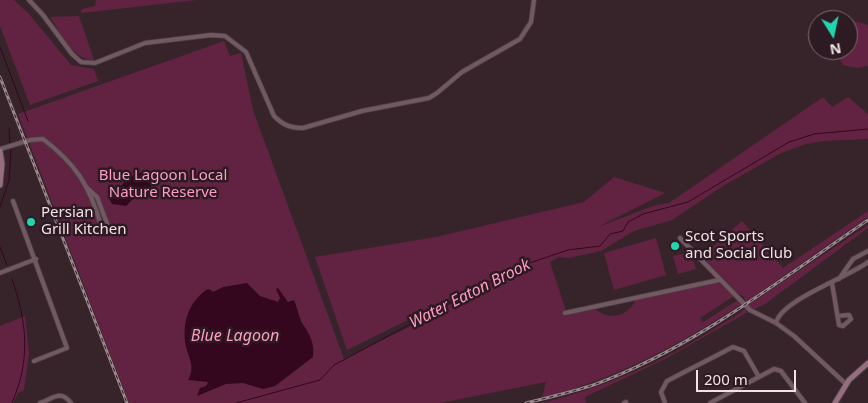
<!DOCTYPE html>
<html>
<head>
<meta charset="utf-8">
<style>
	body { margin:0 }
	#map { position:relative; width:868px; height:403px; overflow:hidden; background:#37242b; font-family:"Noto Sans",sans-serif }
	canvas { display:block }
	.north { position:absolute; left:808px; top:10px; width:50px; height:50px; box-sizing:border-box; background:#2d1a22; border:1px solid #7b6a71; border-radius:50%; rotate:170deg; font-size:14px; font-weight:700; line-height:20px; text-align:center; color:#f0e2e7 }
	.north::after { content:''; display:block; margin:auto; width:18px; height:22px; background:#21d5af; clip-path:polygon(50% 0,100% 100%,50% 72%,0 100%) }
	.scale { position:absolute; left:696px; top:370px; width:100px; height:22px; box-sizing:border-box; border:2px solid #f0e2e7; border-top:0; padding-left:6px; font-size:15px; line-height:18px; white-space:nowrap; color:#f0e2e7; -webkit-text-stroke:4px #2d1a22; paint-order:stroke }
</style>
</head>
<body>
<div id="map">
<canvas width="868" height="403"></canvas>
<div class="north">N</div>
<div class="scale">200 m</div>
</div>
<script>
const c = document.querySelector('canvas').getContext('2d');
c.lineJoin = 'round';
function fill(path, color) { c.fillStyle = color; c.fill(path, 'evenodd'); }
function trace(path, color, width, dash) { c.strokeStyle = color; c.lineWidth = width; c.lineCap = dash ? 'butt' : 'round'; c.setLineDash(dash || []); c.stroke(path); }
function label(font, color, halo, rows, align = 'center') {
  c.font = font + ' "Noto Sans",sans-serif'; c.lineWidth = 5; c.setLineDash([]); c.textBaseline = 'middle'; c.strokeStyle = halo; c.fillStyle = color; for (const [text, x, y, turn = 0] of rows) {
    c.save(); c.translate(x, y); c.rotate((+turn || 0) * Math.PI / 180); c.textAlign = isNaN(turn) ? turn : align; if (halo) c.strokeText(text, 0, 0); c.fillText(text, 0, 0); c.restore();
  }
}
fill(new Path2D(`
	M0,0H14L30,15L71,65L94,69L98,81L30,105L0,26Z
	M96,0H197L81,13L82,9L95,6Z
	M79,16L94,60C72,60 61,33 50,17Z
	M836,16L868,25V66L857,68L843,65L835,50H848V20H833Z
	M224,41L230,56L241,53L253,110L344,359L431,316L491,279L347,350L315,257L436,237L584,202L614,177L665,193L598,227L653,206L669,203L823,97L832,107L848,97L868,114V139L824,141L806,144L781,153L723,186L672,220L634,231L601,251L569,258L559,257L550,262L566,311L565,316L595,309C610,321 628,317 636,299L706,283H720L734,296L700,318L703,322L738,300L743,303C680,345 615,379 542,398L546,382L440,403H129L18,114Z
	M868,211V217L746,302L744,297L736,292L702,256L742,221L783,268Z
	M868,225V228L765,304L753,310L748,305Z
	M656,238L666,275L614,290L604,253Z
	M691,252L696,269L678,274L673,256Z
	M746,307L748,312L667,358L585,397L586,403H543C604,387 661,363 714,329C724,322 739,316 746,307Z
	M25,316L29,353L24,390L18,393L13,403H0V326Z`), '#612341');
fill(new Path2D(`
	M142,172L151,174L152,186L137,195L126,206L112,204L109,198L116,187L122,185L126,179Z
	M247,283L260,296L278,302L280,298L276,289L278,288L288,302L294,300C297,307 299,317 302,323C309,333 315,343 313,357L275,386L263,389L243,383L226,384L197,396L200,388L206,386L208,382L188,380C197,365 186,355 185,341C183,320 189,303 206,290L209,289L213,292L223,287Z`), '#34071e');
trace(new Path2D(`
	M0,47L28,121
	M9,129L10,144
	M0,207L9,180L11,149
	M0,247L7,265
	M12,279C27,323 31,359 12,403
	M236,403L320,380L334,365L515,268L568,250L600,246L610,234L623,231L628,222L643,214L688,202L789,142L814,134L868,129`), '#34071e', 1);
const street = new Path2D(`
	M29,0L43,15L72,54L81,62L95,63L145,43L211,35L225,36L246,52L274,116C283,125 290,128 303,128L362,111L429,98L437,93L462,72L520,39L531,22L534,0
	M0,149L30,140L43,139C76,164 90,186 101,226L107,228L108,226L97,197L86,187
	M13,201L67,348L34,361
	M680,238L750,310L776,323L794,336L846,384
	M0,273L36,259
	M839,279L853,259L868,251
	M832,283L839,325L843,326L851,319L849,315L838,316
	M565,313L719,280
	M776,323C781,300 847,278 868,262
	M40,403C53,399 60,389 71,403
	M624,403L626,402
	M665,403L661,392L667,381L733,347L744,351L759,377
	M710,403L774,369L781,371L805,403`);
const secondary = new Path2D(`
	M0,151L2,164L0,185
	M835,403L849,380L868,363`);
trace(street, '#503f47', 5.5);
trace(secondary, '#503f47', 7);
trace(street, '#705961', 4);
trace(secondary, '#956f7e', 5);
const rail = new Path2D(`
	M0,77L127,403
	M526,403C550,397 573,392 596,384C695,347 781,279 868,220`);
trace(rail, '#98878d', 3);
trace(rail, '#2d1a22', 1, [4]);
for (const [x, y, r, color] of [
	[31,222,5,"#21d5af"],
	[675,246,5,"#21d5af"]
]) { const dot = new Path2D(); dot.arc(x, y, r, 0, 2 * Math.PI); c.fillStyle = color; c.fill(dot); trace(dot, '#2d1a22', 2); }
label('15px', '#fd9cc5', '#2d1a22', [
	["Blue Lagoon Local",163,176],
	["Nature Reserve",163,193]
]);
label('15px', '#f0e2e7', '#2d1a22', [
	["Persian",41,213],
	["Grill Kitchen",41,230],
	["Scot Sports",685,237],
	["and Social Club",685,254]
], 'left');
label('italic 16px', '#fe9cc5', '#2d1a22', [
	["Water Eaton Brook",470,294,-27],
	["Blue Lagoon",235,336]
]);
</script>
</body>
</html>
